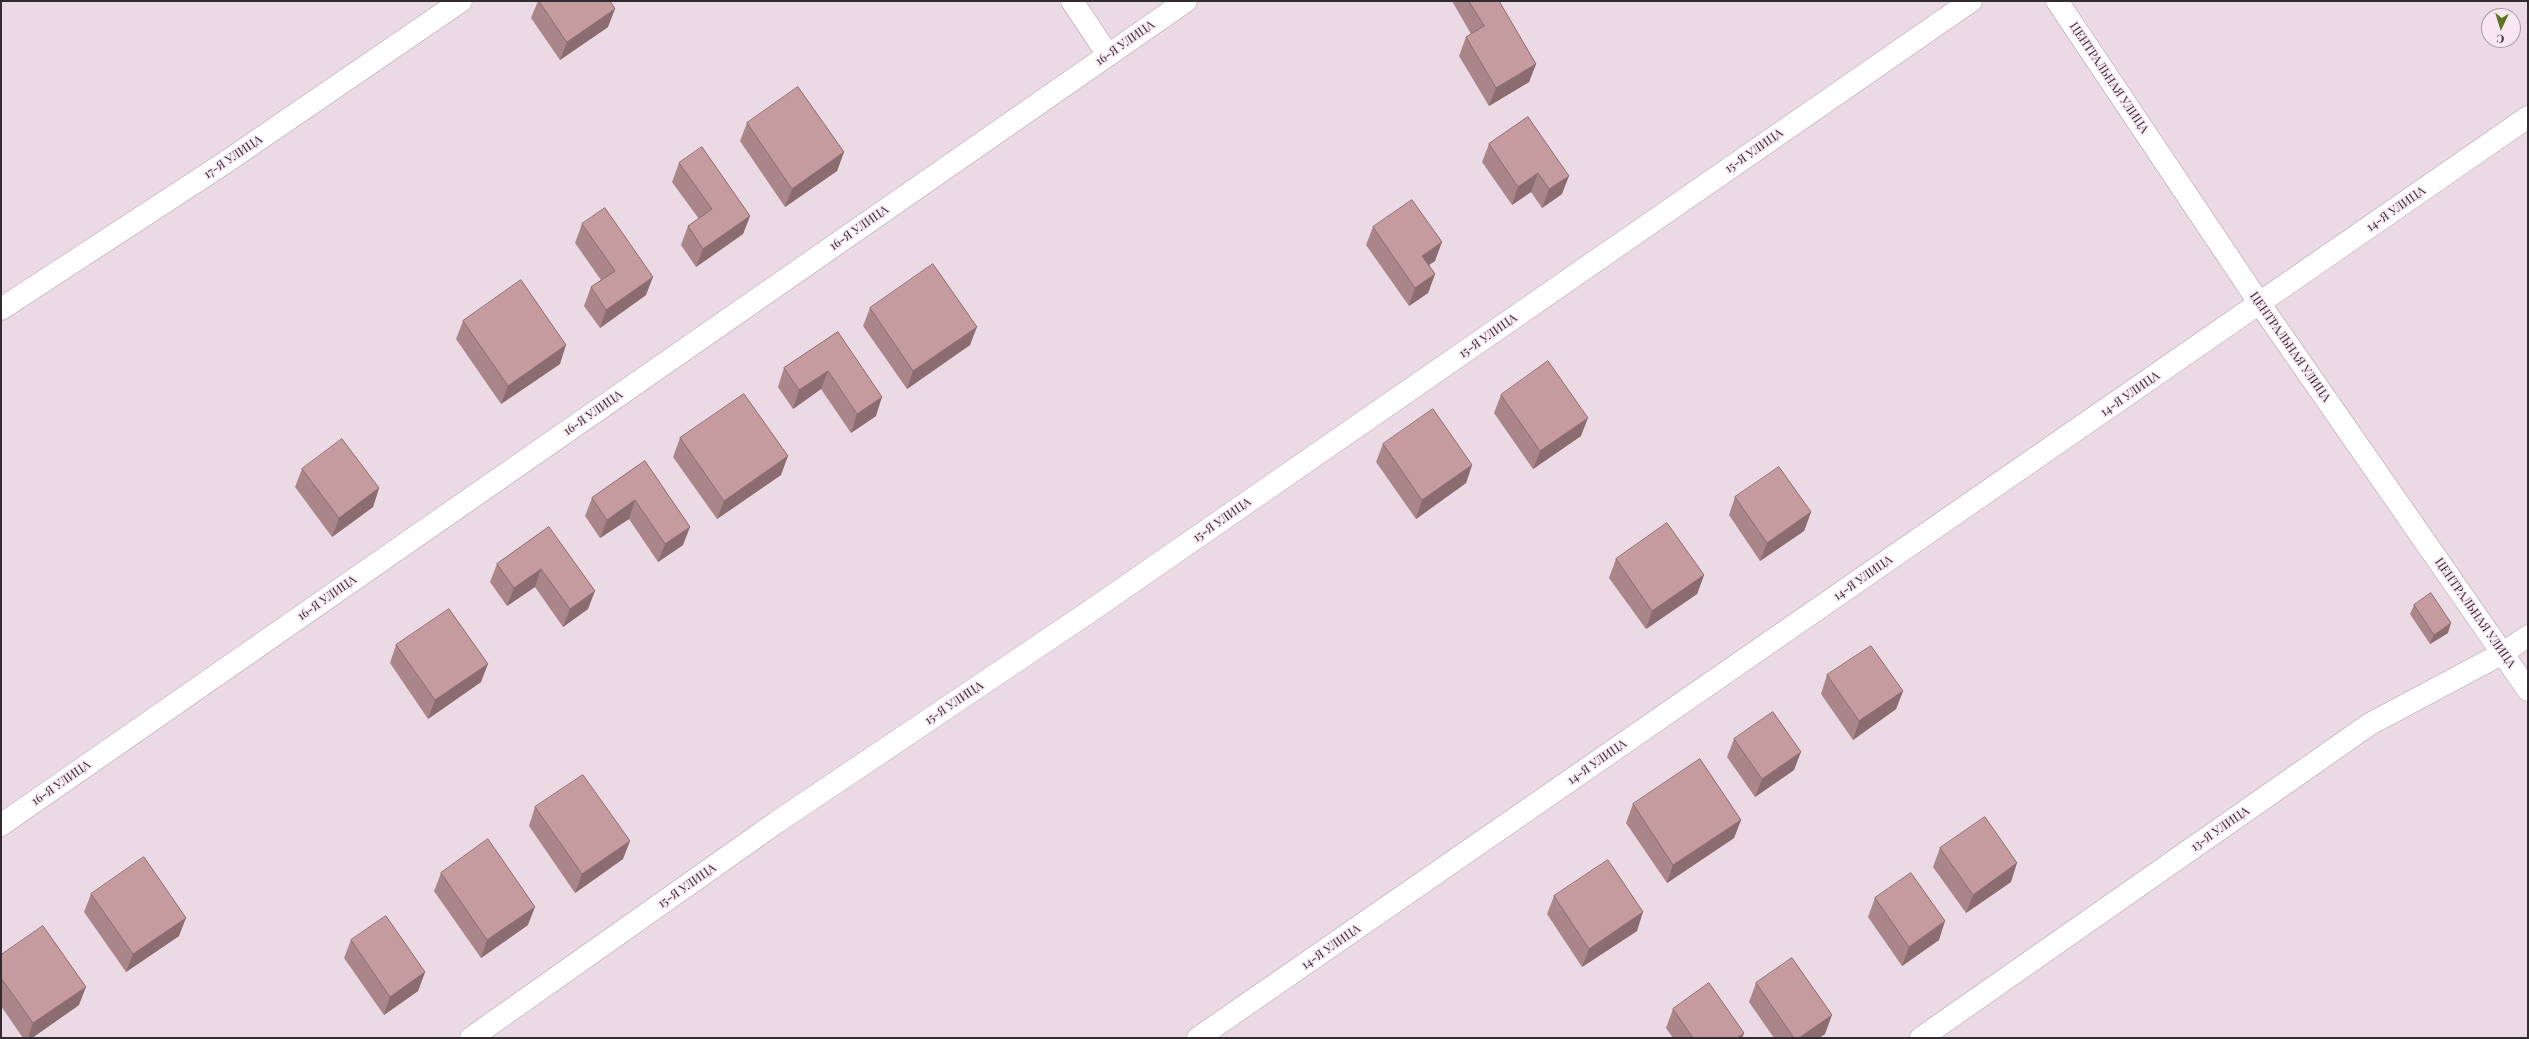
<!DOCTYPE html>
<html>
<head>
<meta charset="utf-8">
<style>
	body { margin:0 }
	#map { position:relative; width:2529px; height:1039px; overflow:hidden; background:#ebdae3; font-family:"Playfair Display",serif }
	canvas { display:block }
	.frame { position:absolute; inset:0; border:2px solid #322c30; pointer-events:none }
	.north { position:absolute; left:2481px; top:8px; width:40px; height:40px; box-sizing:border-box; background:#f8e7f1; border:1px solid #a99ca4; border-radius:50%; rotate:184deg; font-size:11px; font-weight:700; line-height:16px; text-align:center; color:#322c30 }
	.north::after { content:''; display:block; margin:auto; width:14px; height:18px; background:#5d7425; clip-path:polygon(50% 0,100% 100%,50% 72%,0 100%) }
</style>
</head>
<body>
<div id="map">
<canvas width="2529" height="1039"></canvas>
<div class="frame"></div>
<div class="north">С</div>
</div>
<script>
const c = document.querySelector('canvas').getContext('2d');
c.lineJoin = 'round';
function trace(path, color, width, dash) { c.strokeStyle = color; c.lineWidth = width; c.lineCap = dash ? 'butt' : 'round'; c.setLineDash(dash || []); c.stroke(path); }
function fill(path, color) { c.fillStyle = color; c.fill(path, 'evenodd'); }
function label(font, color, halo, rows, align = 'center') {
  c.font = font + ' "Playfair Display",serif'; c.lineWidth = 3; c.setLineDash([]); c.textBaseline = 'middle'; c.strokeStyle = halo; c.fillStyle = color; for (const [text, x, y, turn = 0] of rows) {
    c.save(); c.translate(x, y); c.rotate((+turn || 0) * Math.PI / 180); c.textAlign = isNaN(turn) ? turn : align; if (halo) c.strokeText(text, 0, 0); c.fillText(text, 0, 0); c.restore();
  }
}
const minor = new Path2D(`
	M1072,1L1108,55
	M2057,1L2260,304L2528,690
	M1,309L226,162L461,1
	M1,825L1186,1
	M471,1038L777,822L1089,612L1971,1
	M1198,1038L2528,117
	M1921,1038L2370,724L2503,653L2528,636`);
trace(minor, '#b3a3ac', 23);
trace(minor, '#fff', 22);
fill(new Path2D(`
	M538,1H610L608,27L560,60L531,18Z
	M1452,1H1499L1536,64L1529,82L1489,106L1459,56L1466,37L1471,34Z
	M1528,117L1562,194L1542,208L1531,192L1512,205L1482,162L1489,144Z
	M747,123L844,152L837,171L785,207L740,141Z
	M679,163L750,216L743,234L696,267L681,245L688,226L699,219L672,182Z
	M582,224L646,295L600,328L584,306L591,287L601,280L575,243Z
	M1373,227L1435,261L1429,265L1435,274L1428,293L1409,306L1366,245Z
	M870,308L970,345L907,389L863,326Z
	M463,321L560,364L501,404L456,339Z
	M838,332L876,416L851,433L821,389L793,409L778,387L784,368Z
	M1501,395L1581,436L1533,469L1494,413Z
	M680,438L781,475L717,519L673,457Z
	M1383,444L1472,465L1466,483L1416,519L1376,462Z
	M645,461L683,545L658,562L629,519L600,538L585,516L592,498Z
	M302,469L379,488L373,507L332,537L295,487Z
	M1735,497L1811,512L1804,531L1760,561L1729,515Z
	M549,527L588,609L563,627L535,587L507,606L490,582L497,564Z
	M1616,559L1704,575L1697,594L1646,629L1609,578Z
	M2414,605L2448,633L2430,644L2410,614Z
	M396,645L481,682L428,719L390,663Z
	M1827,675L1903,691L1896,709L1853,740L1821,694Z
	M1734,739L1794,770L1755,797L1727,757Z
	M1633,804L1741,820L1734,838L1667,883L1626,823Z
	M535,807L623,859L575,893L529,826Z
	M1940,848L2011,882L1966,913L1933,867Z
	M441,873L528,925L481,958L434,891Z
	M91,894L179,936L126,972L84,912Z
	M1554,896L1637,931L1582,967L1547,914Z
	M1875,898L1939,940L1902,966L1868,917Z
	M351,940L425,972L418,991L384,1015L344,958Z
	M1,955L79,1005L32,1038H23L1,1006Z
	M1756,983L1825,1034L1819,1038H1774L1749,1002Z
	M1673,1009L1744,1033L1742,1038H1673L1666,1028Z`), '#aa858a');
fill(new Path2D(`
	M615,9L608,27L560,60L567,42Z
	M1536,64L1529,82L1489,106L1496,88Z
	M844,152L837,171L785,207L792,189Z
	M1538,173L1531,192L1512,205L1518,187Z
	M1569,176L1562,194L1542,208L1549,189Z
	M750,216L743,234L696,267L703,249Z
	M1442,242L1435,261L1415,274L1422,256Z
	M1435,274L1428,293L1409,306L1415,288Z
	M653,277L646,295L600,328L606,310Z
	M977,327L970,345L907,389L913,371Z
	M566,345L560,364L501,404L508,386Z
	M828,371L821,389L793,409L799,390Z
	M882,397L876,416L851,433L857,414Z
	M1588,418L1581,436L1533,469L1540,451Z
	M788,456L781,475L717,519L724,501Z
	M1472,465L1466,483L1416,519L1422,500Z
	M379,488L373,507L332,537L339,518Z
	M635,500L629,519L600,538L607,520Z
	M1811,512L1804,531L1760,561L1767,543Z
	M690,527L683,545L658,562L665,544Z
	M541,569L535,587L507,606L514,588Z
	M1704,575L1697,594L1646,629L1652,611Z
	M595,591L588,609L563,627L570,609Z
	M2451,623L2448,633L2430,644L2434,635Z
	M488,664L481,682L428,719L435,700Z
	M1903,691L1896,709L1853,740L1859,721Z
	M1801,752L1794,770L1755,797L1762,779Z
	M1741,820L1734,838L1667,883L1673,865Z
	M630,841L623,859L575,893L582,874Z
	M2017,863L2011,882L1966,913L1973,895Z
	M535,907L528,925L481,958L487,940Z
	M1643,912L1637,931L1582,967L1589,949Z
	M186,918L179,936L126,972L133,954Z
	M1945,921L1939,940L1902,966L1909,947Z
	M425,972L418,991L384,1015L390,997Z
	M86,987L79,1005L32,1038H28L33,1023Z
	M1832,1015L1825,1034L1819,1038H1799Z
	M1744,1033L1742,1038H1737Z`), '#8b6c70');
const building = new Path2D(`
	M539,1H610L615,9L567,42Z
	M1469,1H1499L1536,64L1496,88L1466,37L1484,26Z
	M798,87L844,152L792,189L747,123Z
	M1528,117L1569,176L1549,189L1538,173L1518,187L1489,144Z
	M702,147L750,216L703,249L688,226L712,209L679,163Z
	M1412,200L1442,242L1422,256L1435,274L1415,288L1373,227Z
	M605,208L653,277L606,310L591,287L615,271L582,224Z
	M933,264L977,327L913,371L870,308Z
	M521,280L566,345L508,386L463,321Z
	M838,332L882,397L857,414L828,371L799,390L784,368Z
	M1548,361L1588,418L1540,451L1501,395Z
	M744,394L788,456L724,501L680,438Z
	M1433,409L1472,465L1422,500L1383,444Z
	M342,439L379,488L339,518L302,469Z
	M645,461L690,527L665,544L635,500L607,520L592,498Z
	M1779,467L1811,512L1767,543L1735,497Z
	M1667,523L1704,575L1652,611L1616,559Z
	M549,527L595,591L570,609L541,569L514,588L497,564Z
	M2431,593L2451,623L2434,635L2414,605Z
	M449,609L488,664L435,700L396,645Z
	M1871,646L1903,691L1859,721L1827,675Z
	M1773,712L1801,752L1762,779L1734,739Z
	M1700,759L1741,820L1673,865L1633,804Z
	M583,775L630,841L582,874L535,807Z
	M1985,817L2017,863L1973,895L1940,848Z
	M488,839L535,907L487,940L441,873Z
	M144,857L186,918L133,954L91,894Z
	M1608,860L1643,912L1589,949L1554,896Z
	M1911,873L1945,921L1909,947L1875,898Z
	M386,916L425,972L390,997L351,940Z
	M43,926L86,987L33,1023L1,978V955Z
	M1792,958L1832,1015L1799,1038H1794L1756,983Z
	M1709,983L1744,1033L1737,1038H1693L1673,1009Z`);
fill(building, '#c69ba0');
trace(building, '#8b6c70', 1);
label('12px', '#322c30', '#f8e7f1', [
	["16-Я УЛИЦА",1125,43,-35],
	["ЦЕНТРАЛЬНАЯ УЛИЦА",2109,78,56],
	["15-Я УЛИЦА",1754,151,-35],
	["17-Я УЛИЦА",233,157,-34],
	["14-Я УЛИЦА",2396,209,-35],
	["16-Я УЛИЦА",859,228,-35],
	["15-Я УЛИЦА",1488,336,-35],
	["ЦЕНТРАЛЬНАЯ УЛИЦА",2290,347,55],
	["14-Я УЛИЦА",2130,394,-35],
	["16-Я УЛИЦА",593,413,-35],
	["15-Я УЛИЦА",1222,520,-35],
	["14-Я УЛИЦА",1863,578,-35],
	["16-Я УЛИЦА",327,598,-35],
	["ЦЕНТРАЛЬНАЯ УЛИЦА",2475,613,55],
	["15-Я УЛИЦА",954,703,-34],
	["14-Я УЛИЦА",1597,762,-35],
	["16-Я УЛИЦА",61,783,-35],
	["13-Я УЛИЦА",2220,829,-35],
	["15-Я УЛИЦА",687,886,-35],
	["14-Я УЛИЦА",1331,947,-35]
]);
</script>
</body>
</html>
